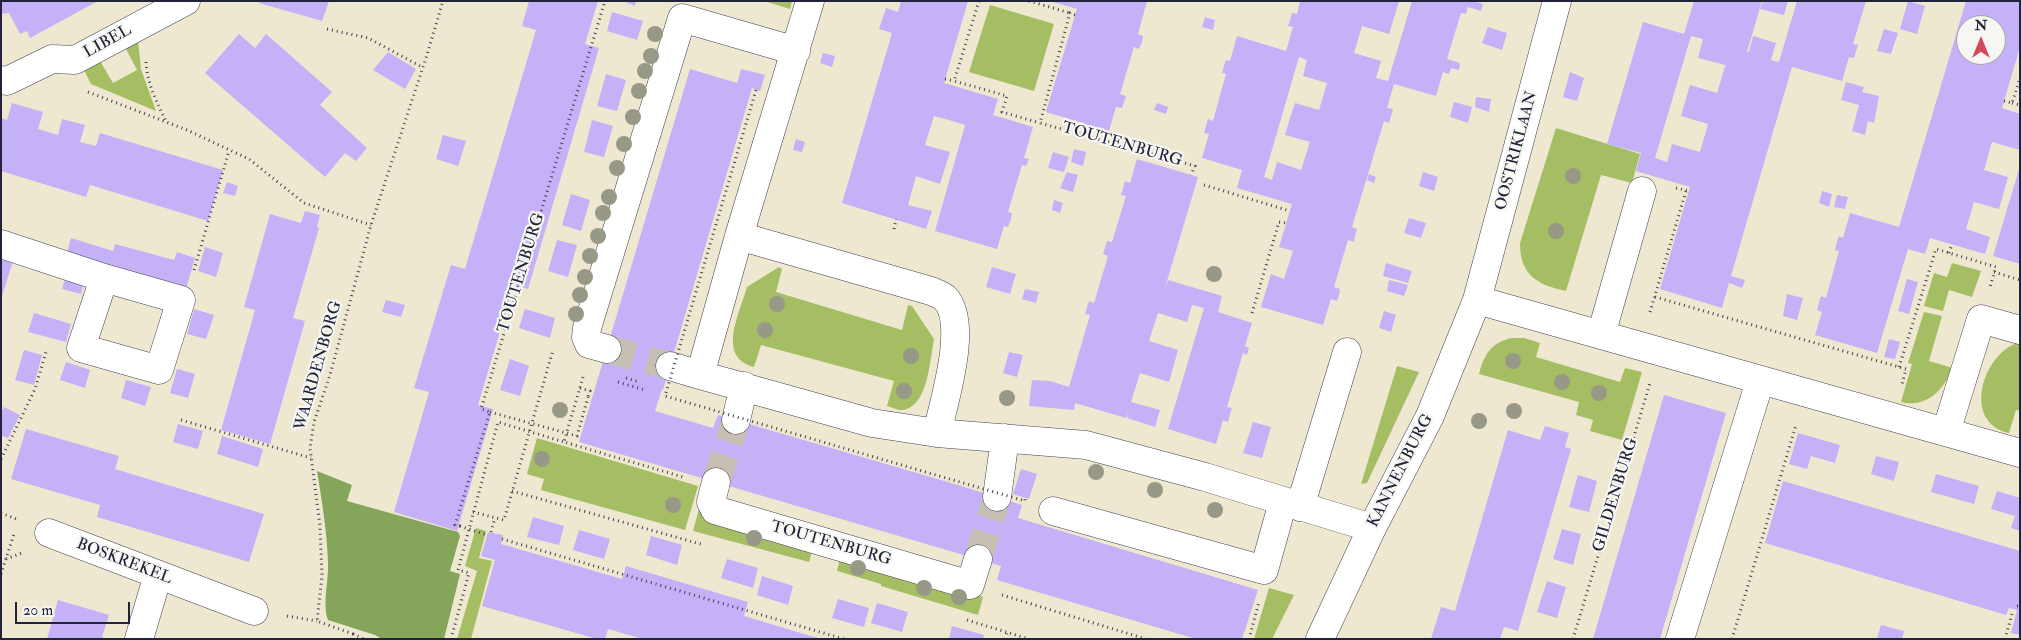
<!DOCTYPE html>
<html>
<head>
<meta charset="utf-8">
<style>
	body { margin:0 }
	#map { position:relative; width:2021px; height:640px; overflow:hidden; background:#eee8d1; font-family:"IM FELL Double Pica",serif }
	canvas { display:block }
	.frame { position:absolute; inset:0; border:2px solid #22223b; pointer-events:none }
	.north { position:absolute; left:1956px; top:15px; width:50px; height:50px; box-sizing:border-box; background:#f6f6f2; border:1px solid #a1a1a9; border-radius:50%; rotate:0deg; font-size:14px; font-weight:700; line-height:20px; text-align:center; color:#22223b }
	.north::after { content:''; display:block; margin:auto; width:18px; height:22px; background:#d1495b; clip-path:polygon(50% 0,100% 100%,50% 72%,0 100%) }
	.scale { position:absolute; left:15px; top:602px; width:115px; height:22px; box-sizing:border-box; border:2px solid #22223b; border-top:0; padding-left:6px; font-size:15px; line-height:18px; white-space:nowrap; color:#22223b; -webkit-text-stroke:4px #f6f6f2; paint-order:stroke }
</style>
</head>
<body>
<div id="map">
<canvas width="2021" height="640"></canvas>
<div class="frame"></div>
<div class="north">N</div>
<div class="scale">20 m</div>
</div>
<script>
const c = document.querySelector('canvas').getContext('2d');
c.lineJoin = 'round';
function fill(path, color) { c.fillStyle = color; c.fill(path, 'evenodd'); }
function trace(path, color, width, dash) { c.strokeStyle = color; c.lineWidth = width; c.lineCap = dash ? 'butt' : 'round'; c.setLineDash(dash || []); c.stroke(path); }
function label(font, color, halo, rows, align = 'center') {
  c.font = font + ' "IM FELL Double Pica",serif'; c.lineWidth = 4.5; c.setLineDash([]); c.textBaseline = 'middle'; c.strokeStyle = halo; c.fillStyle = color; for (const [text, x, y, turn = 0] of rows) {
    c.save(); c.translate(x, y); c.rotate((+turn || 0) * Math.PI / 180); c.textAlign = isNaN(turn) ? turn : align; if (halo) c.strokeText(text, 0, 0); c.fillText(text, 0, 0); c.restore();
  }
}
fill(new Path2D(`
	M764,1H792L790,9Z
	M990,5L1054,24L1034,91L969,72Z
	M138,40L141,69L156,111L91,84L84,70L100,61L113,83L137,70L125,47Z
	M1556,128L1640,154L1632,183L1601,175L1566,291C1537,285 1520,275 1520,243Z
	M1952,263L1981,271L1972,297L1949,290L1943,311L1924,306L1934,273L1947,277Z
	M779,267L782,269L776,292L902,330L908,305L912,306L934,339C930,359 928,412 899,410C895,409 891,407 887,406L894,381L761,345L754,367C716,357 740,313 747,287Z
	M1924,312L1942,316L1929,361L1953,368C1943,390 1928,408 1901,402L1912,364L1908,363Z
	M1512,338H1524L1540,343L1536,357L1620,382L1625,368L1642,372L1622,440L1590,431L1593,420L1576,415L1579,402L1479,374C1484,355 1491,342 1512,338Z
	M2017,343H2020V411L2016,410L2009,433C1962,423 1982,355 2017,343Z
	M1397,366L1419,372L1367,483L1361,484Z
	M537,438L698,486L685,530L541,490L544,479L527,474Z
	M701,502L813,548L809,562L693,531Z
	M476,528L486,531L479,558L492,561L471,639H457L477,571L465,566Z
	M841,555L983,597L978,615L881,586V584L837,571Z
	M1269,588L1294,595L1272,639H1254Z`), '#a5be64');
fill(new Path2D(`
	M317,471L352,485L347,501L458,532L460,536L450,571L460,574L444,639H382L375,635L328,620C322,603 329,581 328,562C327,532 322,501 317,471Z`), '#84a55a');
fill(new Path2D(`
	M1,1H98L30,38L27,31L20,34L9,13L1,14Z
	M260,1H329L322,21L259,3Z
	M529,1H598L585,44L599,48L528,289L514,285L478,405L493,409L457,531L394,512L429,392L414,388L451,265L465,269L536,30L522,26Z
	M623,1H636L635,6Z
	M901,1H968L944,83L998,99L993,115L1033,127L1024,158L1029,159L1026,166L1022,165L1008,212L1012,213L1011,219L1008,227L1004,226L997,249L935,231L965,125L949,120L934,116L925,145L950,152L940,184L916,176L908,205L932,211L926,229L842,203L892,33L879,29L886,8L898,12Z
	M1050,1H1147L1138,34L1143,36L1142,42L1139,49L1134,47L1120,94L1126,96L1122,108L1116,107L1109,131L1046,112L1077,9Z
	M1300,1L1399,2L1389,34L1362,26L1354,53L1381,61L1376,78L1388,81L1412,1H1473L1483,4L1481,11L1468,7L1466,14L1461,13L1447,59L1460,63L1459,70L1451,68L1449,74L1443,72L1436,96L1394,84L1387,108L1393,109L1389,123L1384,121L1352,227L1357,229L1355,236L1354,242L1348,240L1334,287L1340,289L1339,295L1337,301L1331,299L1323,325L1261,307L1271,274L1284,279L1293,251L1279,247L1292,204L1237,188L1242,170L1202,158L1209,134L1204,133L1208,119L1213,121L1226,74L1222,73L1224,66L1226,60L1230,61L1237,36L1286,51L1293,27L1288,26L1290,20L1292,13L1297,14ZM1299,57L1307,60L1303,76L1327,83L1319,110L1295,103L1290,118L1285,135L1310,142L1301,170L1277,162L1272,180L1264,177Z
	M1694,1H1762L1747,52H1749L1753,36L1776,43L1771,60L1779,62L1797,1H1866L1853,44L1858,45L1854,58L1849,57L1842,81L1792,67L1731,276L1745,280L1742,288L1729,283L1722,308L1660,289L1690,187L1636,171L1641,153L1607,144L1643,22L1684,34ZM1691,36L1703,39L1698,58L1725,65L1727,60L1717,93L1690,85L1681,116L1708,124L1700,152L1672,144L1667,162L1655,158Z
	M1763,1H1788L1784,15L1760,9Z
	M1908,1L1925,6L1917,34L1900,29Z
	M1966,1L2020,2V47L2002,108L2020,114V150L1992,142L1984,170L2008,177L1999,209L1974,202L1966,229L1990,237L1985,254L1930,238L1925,254L1908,249L1877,353L1815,335L1822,312L1817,310L1819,302L1821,296L1826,298L1839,251L1835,250L1837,242L1839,236L1843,238L1850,213L1899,227ZM1966,25H1996V55H1966Z
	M612,12L643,21L637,40L607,31Z
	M1205,17L1215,20L1213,30L1202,27Z
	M1488,27L1507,33L1502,50L1482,43Z
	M1884,29L1898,33L1891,54L1877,51Z
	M239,34L255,48L266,34L332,92L320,105L367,148L356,161L345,153L325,177L205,73Z
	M388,52L416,69L405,89L373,70Z
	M823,53L835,56L832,67L820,63Z
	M690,69L737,83L741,69L765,75L760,91L752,88L663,390L662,389L655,411L713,428L718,415L958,485L1022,505L1018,518L1258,590L1242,639H1196L997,580L1001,566L579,442Z
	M1570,72L1584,78L1577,101L1563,97Z
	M606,74L626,80L617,111L597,106Z
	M1846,82L1864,87L1862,92L1879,96L1874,123L1868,121L1865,135L1852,131L1859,105L1841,100Z
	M1476,97L1491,99L1489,112L1475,107Z
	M1454,102L1472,107L1468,123L1450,117Z
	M12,103L43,112L38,129L58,135L62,119L85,125L80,142L96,146L100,133L223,170L208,221L90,185L86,197L1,171V118L7,120Z
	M1157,103L1168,107L1166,114L1154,110Z
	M592,120L613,126L604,157L584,152Z
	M443,135L466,141L458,166L436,159Z
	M796,139L805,142L802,152L793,150Z
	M1074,149L1086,152L1083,166L1071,162Z
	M1053,152L1069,157L1064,172L1048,168Z
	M1137,159L1198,177L1164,291L1168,280L1222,296L1218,312L1252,323L1245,346L1249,348L1247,355L1243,353L1227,407L1232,408L1230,414L1228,422L1223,420L1216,444L1168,429L1204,308L1192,305L1187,322L1158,313L1149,341L1178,350L1169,382L1140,373L1131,402L1160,410L1155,427L1127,418L1128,413L1126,418L1075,403L1074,410L1029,406L1032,380L1050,381L1069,387L1090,315L1085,314L1089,301L1094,303L1108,256L1103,254L1107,241L1112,242L1126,196L1121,195L1125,181L1130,183Z
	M2020,166V264L1993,256Z
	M1067,172L1078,175L1073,192L1060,188Z
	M1423,172L1438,177L1434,191L1419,186Z
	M1369,174L1376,177L1374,183L1367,180Z
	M227,182L238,186L235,196L223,193Z
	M1822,191L1832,194L1829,207L1819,203Z
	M571,194L590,200L581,231L562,225Z
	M1837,195L1848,197L1845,209L1834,207Z
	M1054,200L1063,203L1060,213L1052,210Z
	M305,211L320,215L317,227L319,228L293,318L305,321L270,444L221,430L255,310L244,307L270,214L301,223Z
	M1409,218L1426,223L1421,238L1404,233Z
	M71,238L113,251L115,244L174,260L177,252L195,258L186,289L67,253Z
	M557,240L577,245L568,277L548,271Z
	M205,247L223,253L216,277L198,271Z
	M1,257L13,261L2,296H1Z
	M1386,263L1412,271L1408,283L1383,276Z
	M992,267L1016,274L1010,294L986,287Z
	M66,276L84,281L81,294L62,289Z
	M1907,279L1918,282L1909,314L1898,311Z
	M1389,280L1408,285L1404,296L1387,291Z
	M1025,289L1039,292L1036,303L1022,299Z
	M1787,294L1803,298L1797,320L1783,316Z
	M386,300L405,305L401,317L382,312Z
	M194,309L214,315L206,339L187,334Z
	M525,309L555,318L550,338L519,328Z
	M1384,311L1396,315L1391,332L1379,328Z
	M34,313L71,324L66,342L28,332Z
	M1889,339L1900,342L1895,359L1884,357Z
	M24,350L42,355L34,385L15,380Z
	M1009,352L1023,355L1017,377L1003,373Z
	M510,359L529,366L520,396L500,390Z
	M66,362L90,370L85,388L60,380Z
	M177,369L195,374L188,398L170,393Z
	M126,380L151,387L145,406L121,398Z
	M1664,395L1726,413L1660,639H1593Z
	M4,407L20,415L8,438L1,435V413Z
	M1253,422L1271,427L1262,458L1243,453Z
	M178,424L203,431L198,449L173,442Z
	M1545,426L1569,433L1565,447L1571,449L1518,631L1504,627L1500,639H1431L1441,607L1455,611L1508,430L1540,440Z
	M26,429L119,456L115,469L264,514L249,562L97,517L100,505L11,479Z
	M1798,433L1840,445L1835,463L1811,456L1807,469L1789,464Z
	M222,436L263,449L258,467L217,454Z
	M1876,456L1899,462L1894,481L1871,474Z
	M1021,469L1037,474L1029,499L1013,494Z
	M1936,474L1979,486L1974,504L1931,492Z
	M1578,475L1597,481L1589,512L1569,507Z
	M1783,481L2020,551V635L2011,633L2017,610L2009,608L2006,615L1765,543Z
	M1997,491L2020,498V531L2011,528L2015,516L1991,509Z
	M533,517L564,526L559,545L527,537Z
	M1562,529L1581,534L1573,565L1553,559Z
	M579,530L610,539L604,559L573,550Z
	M488,532L503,535L501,544L622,579L626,566L748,602L744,616L821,639H643L608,629L605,639H597L482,606L495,560L481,556Z
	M651,536L682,545L677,565L646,555Z
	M727,559L758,568L753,588L721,578Z
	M762,576L793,586L788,605L757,595Z
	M1547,581L1566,587L1557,618L1537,612Z
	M838,599L869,608L864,627L832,618Z
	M58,600L109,615L102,637L106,639H47Z
	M877,603L908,612L902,632L871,623Z
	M1881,625L1904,631L1902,639H1877Z
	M952,626L984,635L983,639H949Z`), '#c4b1f7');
trace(new Path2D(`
	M607,349L670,366
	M716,482L736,420
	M978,559L997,497`), '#c5c0b3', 28, [28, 14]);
const street = new Path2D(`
	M810,1L739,236L700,375L872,423L937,433L1086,445L1205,477L1372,528
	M1,80L7,81L52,59L75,60L186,1
	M739,236L931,291C935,293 942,295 945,298C969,323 944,401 937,433
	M1,244L104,278L181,300L159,370L81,348L104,278
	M1477,300L2020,453
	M1601,335L1642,191
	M607,349L589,344L586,337L587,328L682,18L796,51
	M670,366L700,375
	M736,420L744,386
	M1946,432L1981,319L2020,330
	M716,482L711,502L715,510L970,585L978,559
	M997,497L1005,438
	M1300,507L1347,352
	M1053,511L1264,570L1283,502
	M49,533L254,611
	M139,639L158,575
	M1320,639L1372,528L1430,416L1477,300L1557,1
	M1680,639L1760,381`);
trace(street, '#414052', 29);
trace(new Path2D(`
	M979,1L954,81L1007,96L1002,112L1040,123
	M1029,1L1070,13
	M1075,15L1070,13L1040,123L1195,166L1191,175
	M327,29L368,38L422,67
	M146,62C147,83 157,103 166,121
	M945,79L954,81
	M88,92L187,130L249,159L304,203L371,225
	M2004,101L2012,103L2020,78
	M2012,103L2020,105
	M1204,185L1290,211
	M1676,188L1689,191
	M894,229L896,219
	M1949,253L1952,244
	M194,270L229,151
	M1994,272L2020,280
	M1655,297L1906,369L1902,384
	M1650,312L1686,191
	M1252,313L1279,222L1286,223
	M1899,367L1936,249L1996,267L1990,287
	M583,377L564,442L683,477
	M626,378L639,382
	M618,382L645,390
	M580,388L590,391L588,397
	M181,420L311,458
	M1,459L35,389L46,352
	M512,491L704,545
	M473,512L504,520L553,350
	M1,513L19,520
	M460,526L455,525L490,412L481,409L605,1
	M491,532L495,518
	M502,539L844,639
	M6,559L22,553
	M1,574L14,534
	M1002,595L1146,639
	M2017,606H2020
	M287,616L317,621
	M967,620L1029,639
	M353,634L364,639
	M352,639L353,634L317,621L322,576L320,526L310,448L314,422L330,375L371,225L426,58L443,1
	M451,639L469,573L458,570L498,422L564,442
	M1005,639L1007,632
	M1249,639L1259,602
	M1573,639L1650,383
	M1732,639L1796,425
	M2005,639L2012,614`), '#414052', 3, [1, 4]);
trace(street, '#fff', 28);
trace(new Path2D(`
	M756,90L665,396L1025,501V498
	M490,412L577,436L588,397
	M460,526L487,535`), '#414052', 3, [1, 4]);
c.fillStyle = '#979986';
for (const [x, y] of [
	[655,34],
	[651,56],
	[645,71],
	[639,91],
	[633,117],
	[624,144],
	[617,168],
	[1573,176],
	[609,197],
	[603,213],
	[1556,231],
	[598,236],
	[590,256],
	[1214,274],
	[585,277],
	[580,295],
	[777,304],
	[576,314],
	[765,330],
	[911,356],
	[1513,361],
	[1562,382],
	[904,391],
	[1599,393],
	[1007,398],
	[560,410],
	[1514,411],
	[1479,421],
	[542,459],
	[1096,472],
	[1155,490],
	[673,505],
	[1215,510],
	[754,538],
	[858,568],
	[924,588],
	[959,597]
]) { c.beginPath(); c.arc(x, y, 8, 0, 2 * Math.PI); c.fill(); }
label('16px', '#22223b', '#f6f6f2', [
	["LIBEL",108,42,-29],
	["TOUTENBURG",1122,145,16],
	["OOSTRIKLAAN",1517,151,-75],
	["TOUTENBURG",522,273,-73],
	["WAARDENBORG",319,366,-74],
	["KANNENBURG",1401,471,-63],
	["GILDENBURG",1616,495,-73],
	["TOUTENBURG",831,544,16],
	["BOSKREKEL",124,562,21]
]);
</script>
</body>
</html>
